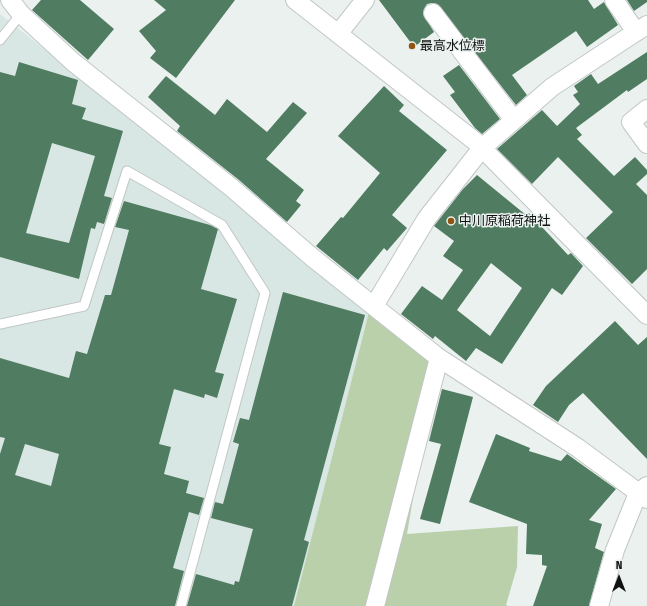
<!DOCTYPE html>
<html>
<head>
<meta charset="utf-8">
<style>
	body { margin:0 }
	#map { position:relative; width:647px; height:606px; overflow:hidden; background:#eaf1ef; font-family:"Fira Sans Condensed",sans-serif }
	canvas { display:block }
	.north { position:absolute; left:599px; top:558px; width:40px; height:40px; -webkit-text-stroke:3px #eaf1ef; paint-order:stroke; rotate:0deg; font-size:11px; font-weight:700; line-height:16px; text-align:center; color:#0f1211 }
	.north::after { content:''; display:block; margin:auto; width:14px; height:18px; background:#0f1211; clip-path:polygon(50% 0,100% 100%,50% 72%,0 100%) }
</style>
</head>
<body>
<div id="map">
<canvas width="647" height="606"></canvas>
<div class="north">N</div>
</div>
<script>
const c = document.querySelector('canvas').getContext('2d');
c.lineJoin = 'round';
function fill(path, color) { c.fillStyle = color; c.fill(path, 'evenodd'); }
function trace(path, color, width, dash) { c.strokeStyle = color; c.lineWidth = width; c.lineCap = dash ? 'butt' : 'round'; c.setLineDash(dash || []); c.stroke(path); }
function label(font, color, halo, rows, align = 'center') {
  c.font = font + ' "Fira Sans Condensed","Noto Sans JP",sans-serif'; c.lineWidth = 3; c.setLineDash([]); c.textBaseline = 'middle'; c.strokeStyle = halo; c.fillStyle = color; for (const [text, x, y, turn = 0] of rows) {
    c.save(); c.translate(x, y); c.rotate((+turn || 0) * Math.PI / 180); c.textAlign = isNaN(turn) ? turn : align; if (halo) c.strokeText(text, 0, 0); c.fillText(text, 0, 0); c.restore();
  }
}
fill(new Path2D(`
	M0,14L370,308L294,606H0Z`), '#d8e7e3');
fill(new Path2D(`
	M370,308L435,367L407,534L518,526L517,567L506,605L508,606H294Z`), '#b9d0aa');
fill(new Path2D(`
	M41,0H80L114,29L88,60L32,10Z
	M154,0H235L176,78L150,58L156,51L139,31L166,10Z
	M379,0H588L594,9L604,2L618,25L587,47L576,31L512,75L527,95L516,105L437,4L432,3L427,4L424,9L423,14L434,32L414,47Z
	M627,0H647V2L634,11Z
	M647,52V79L628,92L627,90L576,128L582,135L577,139L614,176L635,157L647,170V174L636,184L647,195V269L632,284L586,238L613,212L558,157L532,184L497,149L542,110L557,126L580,104L573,95L578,92L574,86L591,74L598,84Z
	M19,62L78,80L72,104L86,108L82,119L123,131L104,196L112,198L104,224L97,222L95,229L91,228L79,279L0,257V72L15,76ZM52,143L95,156L69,243L26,233Z
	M459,65L500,119L482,134L475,128L450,95L455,92L443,76Z
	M166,76L215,115L227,99L267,132L293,102L307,113L266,159L304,190L296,201L301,205L287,222L239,180L177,131L180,126L148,97Z
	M384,86L404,105L399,111L447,150L392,215L407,228L387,251L384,248L358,280L316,246L341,217L343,218L380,173L338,136Z
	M477,175L526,215L529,213L568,255L571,253L583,266L562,295L552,288L502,364L476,348L466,361L435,336L433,339L401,314L422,286L442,300L463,270L443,256L454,241L434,226L463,189ZM491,263L522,288L490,336L457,310Z
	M124,201L210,225L218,229L201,289L237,299L215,372L224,374L217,398L205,394L204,398L174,389L159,444L171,447L164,474L189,481L186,493L204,498L199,515L189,512L173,568L184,571L175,606H0V454L5,438L0,437V358L69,378L76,351L87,354L105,295H111L129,230L115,227ZM25,444L59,454L51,486L15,475Z
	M283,292L365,315L304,540L309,542L292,606H187L196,574L234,585L235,581L239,582L253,529L211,518L215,502L223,504L239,444L233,442L240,418L249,420Z
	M615,321L638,345L647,337V459L583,393L569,405L558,422L533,405L546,386Z
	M442,389L473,397L440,524L420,519L441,444L429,441Z
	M496,434L530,448L529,451L561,461L567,454L616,489L589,520L602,524L595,548L604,552L589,606H533L547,566L542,565V555L526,554L527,524L469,502Z`), '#507c61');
const service = new Path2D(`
	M0,40L21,14
	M0,324L84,306L127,171L222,225L265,293L181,606`);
const minor = new Path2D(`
	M10,0L21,14L73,62L232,188L313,258L439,358L578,448L647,499
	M295,0L476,142L647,315
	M614,0L636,32L647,25
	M433,13L514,120
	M338,34L365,0
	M647,109L631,122L647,144
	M374,306L427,218L482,148L552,87L636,32
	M375,606L439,358
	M599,606L615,550L638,493L647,486`);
trace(service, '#c1c7c6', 11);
trace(minor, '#c1c7c6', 20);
trace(service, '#fff', 9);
trace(minor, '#fff', 18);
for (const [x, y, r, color] of [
	[412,46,4,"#8f5412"],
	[451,221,4,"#8f5412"]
]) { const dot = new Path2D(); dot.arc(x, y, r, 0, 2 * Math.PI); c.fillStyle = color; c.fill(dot); trace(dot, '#eaf1ef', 1.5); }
label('13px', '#0f1211', '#eaf1ef', [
	["最高水位標",420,46],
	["中川原稲荷神社",459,221]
], 'left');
</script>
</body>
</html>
